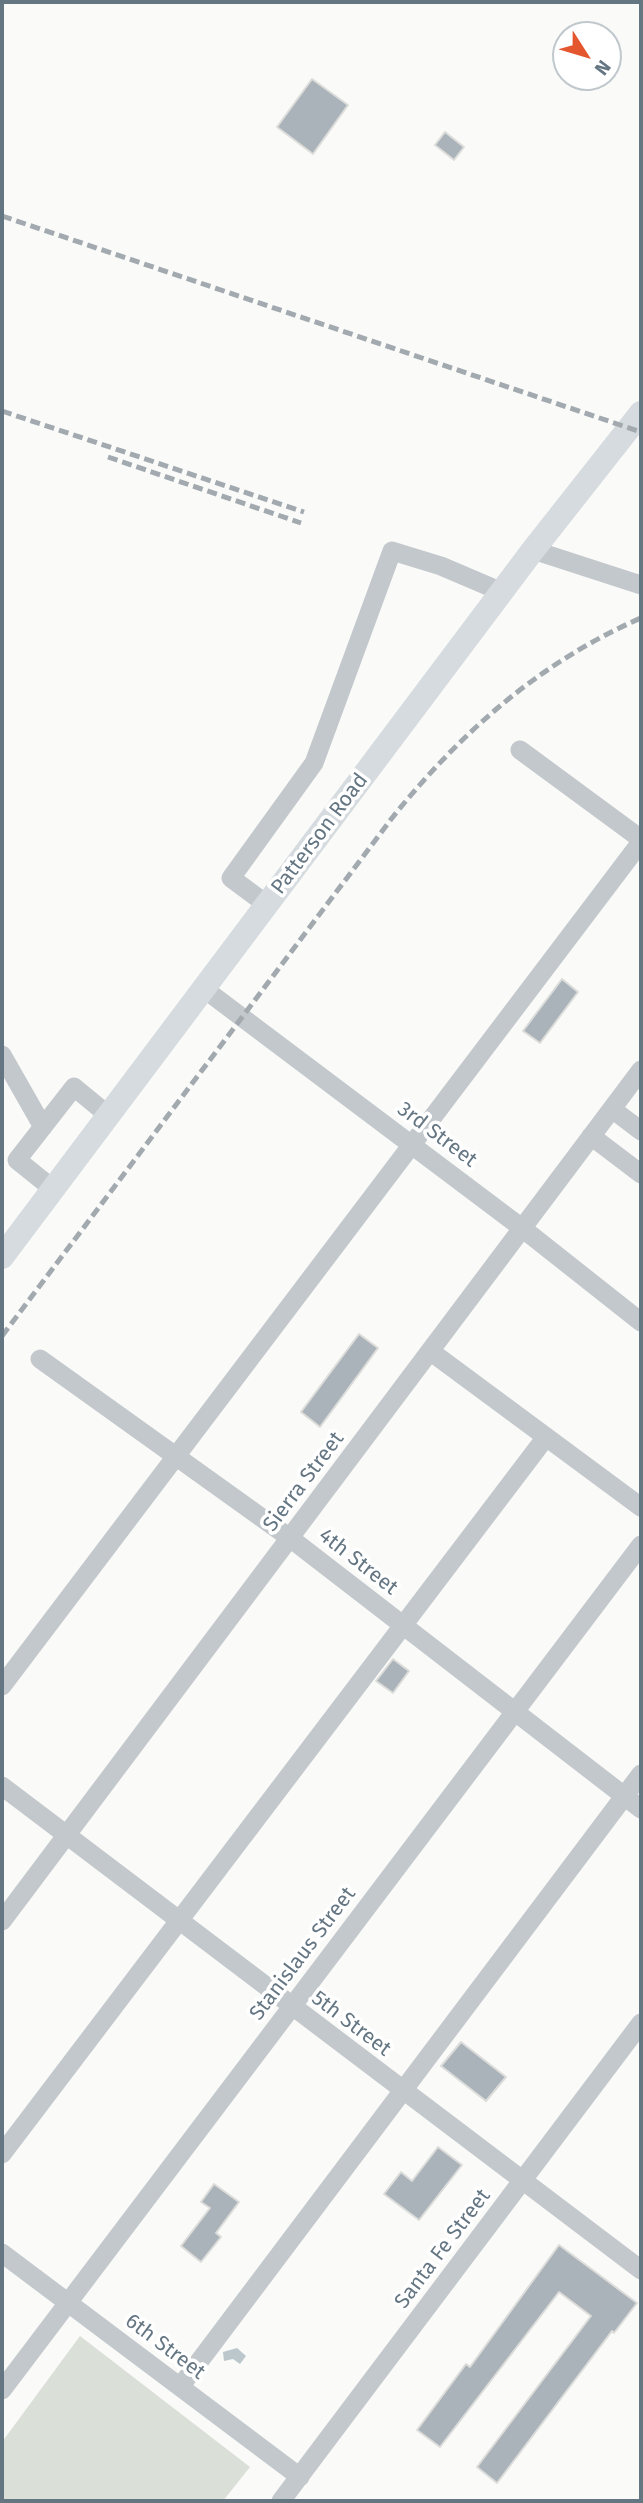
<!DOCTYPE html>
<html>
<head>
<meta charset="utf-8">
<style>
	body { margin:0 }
	#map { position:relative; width:643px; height:2503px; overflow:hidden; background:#fafaf8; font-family:"Fira Sans",sans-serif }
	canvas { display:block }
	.frame { position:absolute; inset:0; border:4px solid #657683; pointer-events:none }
	.north { position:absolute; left:552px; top:21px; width:70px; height:70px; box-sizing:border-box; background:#fff; border:2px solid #c1c8cd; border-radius:50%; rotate:127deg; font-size:19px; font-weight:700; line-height:28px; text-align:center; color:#657683 }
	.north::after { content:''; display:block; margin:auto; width:24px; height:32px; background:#e4572e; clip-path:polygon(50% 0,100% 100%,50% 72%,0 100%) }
</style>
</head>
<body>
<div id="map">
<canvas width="643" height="2503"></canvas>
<div class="frame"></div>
<div class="north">N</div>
</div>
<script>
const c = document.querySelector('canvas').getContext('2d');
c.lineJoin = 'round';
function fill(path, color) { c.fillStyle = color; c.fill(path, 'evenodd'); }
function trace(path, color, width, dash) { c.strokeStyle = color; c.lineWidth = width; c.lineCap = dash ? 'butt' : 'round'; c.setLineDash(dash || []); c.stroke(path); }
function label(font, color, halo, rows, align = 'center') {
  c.font = font + ' "Fira Sans",sans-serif'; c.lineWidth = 7; c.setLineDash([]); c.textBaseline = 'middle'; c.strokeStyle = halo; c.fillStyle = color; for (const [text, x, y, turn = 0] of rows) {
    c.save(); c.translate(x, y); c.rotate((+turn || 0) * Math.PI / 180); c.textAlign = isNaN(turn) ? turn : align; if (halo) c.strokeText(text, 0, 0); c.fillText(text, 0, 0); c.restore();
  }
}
fill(new Path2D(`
	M80,2336L250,2467L223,2501H2V2442Z`), '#dadfd7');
fill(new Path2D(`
	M237,2348L246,2356L240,2364L233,2359L224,2361L223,2352Z`), '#bbc7cb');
const building = new Path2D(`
	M312,79L348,105L313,154L277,127Z
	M445,132L464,147L454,160L435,145Z
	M562,979L578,992L540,1043L523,1031Z
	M359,1334L378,1348L320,1427L301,1412Z
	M393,1659L409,1671L393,1693L376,1681Z
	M461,2042L506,2077L486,2101L441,2066Z
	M438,2147L462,2165L419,2220L384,2194L401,2172L412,2181Z
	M214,2184L239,2202L216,2233L221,2237L201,2262L181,2246L210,2208L201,2202Z
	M559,2245L637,2303L614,2333L612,2331L497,2483L477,2467L591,2316L559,2292L440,2447L417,2430L466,2364L470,2367Z`);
fill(building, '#aab3b9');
trace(building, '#dcdcda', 2);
trace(new Path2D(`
	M533,550L641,585
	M520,750L641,839
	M266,904L231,878L314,763L392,551L441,566L502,592
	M203,988L522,1228L641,1322
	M2,1055L43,1127
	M612,1109L641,1131
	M591,1136L641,1174
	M53,1189L17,1160L74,1087L108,1115
	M430,1351L641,1507
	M40,1359L290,1538L641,1809
	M2,1686L641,842
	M2,1786L641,2270
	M2,1921L641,1070
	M2,2154L546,1437
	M2,2253L300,2477
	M180,2387L641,1774
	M2,2390L641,1545
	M281,2501L641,2023`), '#c3c8cc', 19);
trace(new Path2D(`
	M2,1257L533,550L641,413`), '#d6dbdf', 24);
trace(new Path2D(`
	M2,216L641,432
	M2,411L304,512
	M108,457L301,523
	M2,1336L392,818C460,733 540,662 641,618`), '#a2aab0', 5, [10, 5]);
label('21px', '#657683', '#fff', [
	["Patterson Road",320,834,-53],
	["3rd Street",437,1135,37],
	["Sierra Street",304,1482,-53],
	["4th Street",358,1562,38],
	["Stanislaus Street",303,1954,-53],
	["5th Street",351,2024,37],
	["Santa Fe Street",443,2249,-53],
	["6th Street",165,2347,37]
]);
</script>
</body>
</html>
